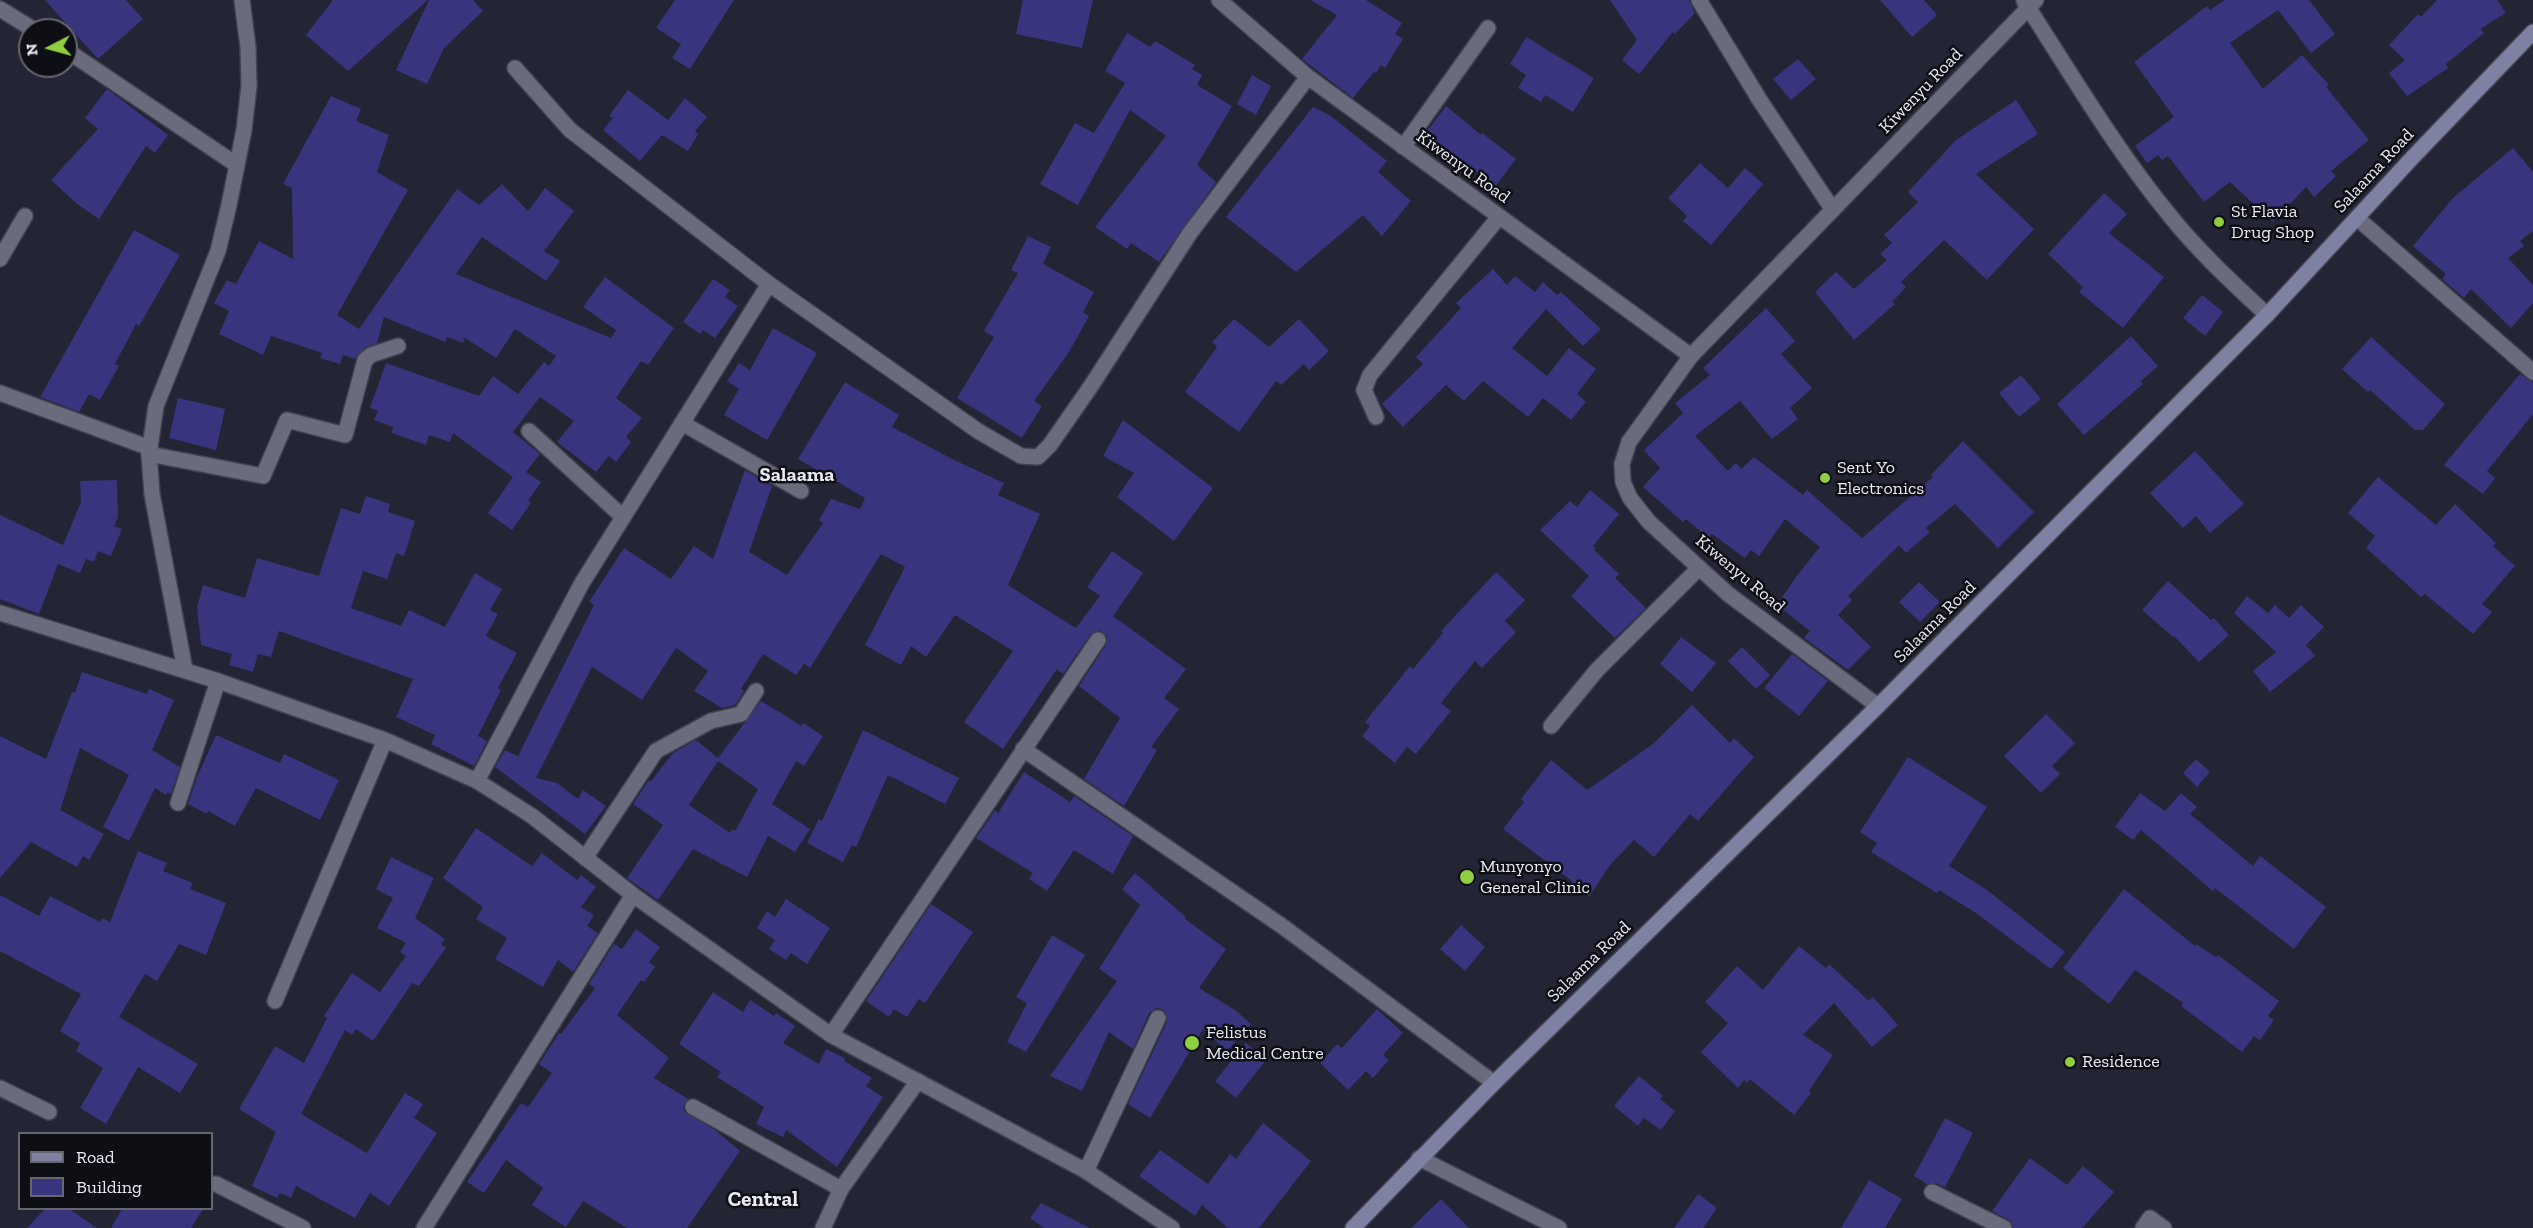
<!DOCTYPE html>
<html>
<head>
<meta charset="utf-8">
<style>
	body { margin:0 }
	#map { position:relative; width:2533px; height:1228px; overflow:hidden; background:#232434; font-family:"Zilla Slab",serif }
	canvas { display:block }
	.legend { position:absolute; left:18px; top:1132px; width:195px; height:78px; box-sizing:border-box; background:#0e0e15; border:2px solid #65666e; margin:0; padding:8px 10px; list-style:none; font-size:18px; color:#e8e9f4 }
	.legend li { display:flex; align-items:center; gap:12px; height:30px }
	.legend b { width:30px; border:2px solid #65666e }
	.north { position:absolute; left:18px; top:18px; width:60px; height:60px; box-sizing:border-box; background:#0e0e15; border:2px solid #65666e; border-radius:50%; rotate:264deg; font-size:16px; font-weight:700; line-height:24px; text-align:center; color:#e8e9f4 }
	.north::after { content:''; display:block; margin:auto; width:21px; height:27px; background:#8fcd41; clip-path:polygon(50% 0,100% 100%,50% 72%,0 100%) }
</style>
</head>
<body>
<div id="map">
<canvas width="2533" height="1228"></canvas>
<ul class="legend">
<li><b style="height:8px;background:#7e81a2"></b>Road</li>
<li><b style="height:16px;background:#38357e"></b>Building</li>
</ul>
<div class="north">N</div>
</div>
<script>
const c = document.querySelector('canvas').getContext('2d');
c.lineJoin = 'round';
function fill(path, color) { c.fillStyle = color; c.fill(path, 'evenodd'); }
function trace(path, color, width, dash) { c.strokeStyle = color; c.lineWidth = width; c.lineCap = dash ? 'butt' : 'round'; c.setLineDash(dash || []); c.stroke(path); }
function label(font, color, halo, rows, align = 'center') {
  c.font = font + ' "Zilla Slab",serif'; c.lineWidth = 5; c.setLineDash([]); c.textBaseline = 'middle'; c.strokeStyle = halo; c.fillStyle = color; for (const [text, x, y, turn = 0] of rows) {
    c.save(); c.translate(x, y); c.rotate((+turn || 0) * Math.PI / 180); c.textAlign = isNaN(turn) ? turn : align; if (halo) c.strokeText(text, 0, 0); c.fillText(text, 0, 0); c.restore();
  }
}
fill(new Path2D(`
	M45,0H126L143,19L98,59Z
	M333,0H428L348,71L306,35Z
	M429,0H473L483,11L444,48L427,84L396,70Z
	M675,0H734L690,69L672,58L681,44L656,28Z
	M1023,0H1093L1082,48L1016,34Z
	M1310,0H1366L1402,23L1395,34L1403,39L1385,68L1381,65L1376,73L1374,72L1353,98L1302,59L1337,15Z
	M1610,0H1689L1695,13L1675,34L1673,32L1639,74L1622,60L1637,40Z
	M1880,0H1924L1937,15L1912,37Z
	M2225,0H2309L2335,34L2311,53L2278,10L2230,43L2263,89L2302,55L2329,85L2326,87L2369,140L2331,171L2336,176L2314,197L2306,187L2273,222L2230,182L2204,202L2168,156L2162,160L2158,155L2147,163L2135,146L2174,117L2134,62L2207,6L2210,10Z
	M2437,0H2497L2506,13L2480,29L2484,33L2446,64L2448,68L2407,96L2389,73L2405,60L2389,45L2418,14L2421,17Z
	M1127,33L1150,47L1155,41L1195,65L1192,69L1202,75L1197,85L1232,106L1197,165L1216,182L1159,262L1131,243L1127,249L1095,227L1166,136L1130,110L1078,205L1040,184L1075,123L1094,133L1125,83L1105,71Z
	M1526,37L1594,78L1573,112L1545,95L1541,102L1518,88L1526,75L1510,64Z
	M1798,59L1816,79L1791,100L1773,79Z
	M1252,75L1271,86L1256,115L1237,104Z
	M107,89L168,135L155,153L146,146L99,219L77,204L51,180L98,129L85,118Z
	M628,90L668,120L685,98L707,117L695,131L698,134L688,151L662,135L640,161L603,130L613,118L609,116Z
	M331,96L361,109L356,121L389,135L377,172L408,190L337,315L359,329L457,189L479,205L502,184L528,211L545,188L574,211L544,251L560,261L546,281L482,237L456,274L611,338L616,330L583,307L605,277L674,328L648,365L641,361L616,398L642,418L626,437L631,442L616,462L609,456L596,472L557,442L574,421L540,397L513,432L540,454L526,472L541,482L528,501L531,503L512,530L488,513L513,477L453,433L450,442L429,435L426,445L392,433L393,427L374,420L378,411L370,408L386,363L479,396L493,376L518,394L544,362L549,366L556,356L515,329L496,358L465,338L463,343L447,337L445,342L384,317L377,343L365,348L355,359L343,355L340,364L320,358L322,353L271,336L263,355L219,334L229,311L214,303L227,280L236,284L259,241L293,259L292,188L283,184Z
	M2016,100L2038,134L1976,174L2034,229L1987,280L1944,240L1901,282L1906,287L1892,302L1895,304L1854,340L1815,292L1836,272L1854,289L1887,260L1880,254L1892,243L1884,235L1918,202L1908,192L1956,140Z
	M1446,106L1481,135L1482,133L1516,159L1495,187L1454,155L1452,158L1424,135Z
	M1313,107L1331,116L1387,161L1378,172L1411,201L1382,236L1363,215L1296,272L1226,217Z
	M2513,148L2533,172V231L2520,241L2524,246L2508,258L2533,285V303L2511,328L2471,289L2464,298L2442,279L2446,274L2413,246L2453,198Z
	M1700,163L1728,188L1745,168L1763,184L1711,245L1683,221L1687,216L1668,198Z
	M2104,193L2127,214L2109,233L2164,277L2123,328L2079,292L2083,287L2048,254Z
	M134,230L180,255L139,326L136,324L115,364L119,366L100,400L89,394L79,412L40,397Z
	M1028,236L1051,247L1043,264L1094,292L1083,312L1089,316L1069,352L1034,401L1042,406L1022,438L957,398L994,337L984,331L1018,273L1011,270Z
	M1493,269L1507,285L1515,276L1535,292L1543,282L1557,295L1561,292L1601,329L1583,346L1546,309L1512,348L1547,376L1569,348L1596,369L1577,394L1586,402L1571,420L1543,398L1528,417L1483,381L1464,401L1446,385L1403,427L1382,404L1423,364L1416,357L1461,308L1456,303Z
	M713,279L730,290L725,297L738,306L715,338L703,330L700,334L683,322Z
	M2202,295L2223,312L2205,336L2183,318Z
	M1766,308L1795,341L1781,354L1812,388L1790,408L1798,419L1772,439L1740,401L1695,436L1728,471L1736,463L1741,469L1754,457L1803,495L1807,490L1862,538L1933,477L1931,475L1963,441L2034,512L1998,548L1955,504L1926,528L1930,532L1906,553L1899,545L1848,596L1852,600L1838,615L1871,647L1848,670L1804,638L1810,631L1777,605L1798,574L1820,547L1785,519L1759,556L1751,550L1745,558L1712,534L1708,538L1686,519L1683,522L1643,487L1660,468L1644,450L1683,413L1675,403L1710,375L1703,368Z
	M1234,319L1269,347L1299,319L1329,351L1309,370L1304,364L1281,385L1276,381L1239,432L1185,392L1217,347L1212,342Z
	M773,328L817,353L767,440L724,415L739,389L727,381L739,363L750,370Z
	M2131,336L2158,366L2141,381L2143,384L2084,435L2057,404Z
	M2371,337L2445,404L2423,430H2415L2370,390L2368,392L2342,369Z
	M2520,374L2533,382V414L2487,471L2495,478L2483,494L2444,465Z
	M2021,375L2041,399L2019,417L1999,393Z
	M845,382L899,415L892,427L954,460L1004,483L998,495L1040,514L1008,585L1042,607L1076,628L1100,596L1087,587L1112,551L1143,573L1113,616L1186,669L1164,698L1179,709L1151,747L1157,750L1124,806L1084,779L1120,718L1079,686L1106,645L1107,636L1099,630L1090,635L1063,674L1057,669L1003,749L964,722L1013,651L955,615L926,657L911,646L901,665L865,645L905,567L881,554L810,668L804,664L796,675L763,654L741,689L744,691L735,705L722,708L694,691L708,671L676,648L642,700L592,667L536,778L557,783L578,799L583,790L606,806L585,834L495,767L505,750L518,756L594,605L589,602L624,548L671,579L694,546L713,559L745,470L772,486L749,552L787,575L823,523L819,520L831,499L860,509L865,498L798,459Z
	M178,398L225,409L216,450L169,438Z
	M1123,420L1213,488L1174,541L1117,497L1134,473L1103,456Z
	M2195,451L2244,504L2210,533L2196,516L2183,528L2150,493Z
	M2378,477L2436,525L2455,504L2496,543L2493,546L2515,566L2482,604L2492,612L2473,634L2425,594L2421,597L2366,548L2375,536L2348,513Z
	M117,480L118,517L114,526L122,529L111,556L98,551L94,562L86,559L80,573L58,564L39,614L0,599V515L63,545L81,502L80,481Z
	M1590,490L1619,514L1593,546L1596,549L1594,550L1619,574L1615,578L1646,608L1615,638L1571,596L1589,576L1540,530L1570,501L1577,507Z
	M366,496L390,504L388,512L415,521L404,556L396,553L387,579L363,571L351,608L401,626L409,610L445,627L475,573L502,589L490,610L498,614L486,636L517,653L498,688L501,690L478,736L487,741L474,766L431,744L435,735L396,717L413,679L279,631L271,657L258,654L253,672L229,665L232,654L201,645L197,607L203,585L245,598L257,558L319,576L341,508L360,514Z
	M1496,572L1525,600L1505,621L1516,632L1482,668L1475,661L1441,703L1451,711L1416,754L1407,747L1395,763L1362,736L1370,726L1365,722L1410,666L1413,669L1443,633L1441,631Z
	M2168,581L2211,620L2214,618L2229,635L2199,662L2174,636L2173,637L2142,610Z
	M1919,582L1940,602L1920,622L1899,602Z
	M2247,596L2268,613L2275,605L2289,618L2301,605L2324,627L2306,645L2315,656L2270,692L2253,671L2276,652L2234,613Z
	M1681,637L1716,663L1692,692L1660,664Z
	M1742,647L1770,675L1756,689L1728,661Z
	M1792,654L1828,681L1799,716L1764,688Z
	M82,672L147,694L149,689L174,700L152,750L180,767L171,794L167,792L166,795L155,788L129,841L103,827L129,775L80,748L60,810L104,834L89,860L83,856L77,867L31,842L0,878V736L46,759L72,692L75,693Z
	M761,701L802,726L803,723L823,736L804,766L796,761L772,804L810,829L795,852L768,836L747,877L693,849L658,900L627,878L663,825L633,804L649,780L651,781L673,753L696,740L718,758ZM718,761L758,789L735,831L732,829L730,833L689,805Z
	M1692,705L1730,743L1734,738L1754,757L1698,821L1690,814L1654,857L1634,840L1610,865L1589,897L1570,884L1572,881L1503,829L1524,802L1521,799L1551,760L1587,790L1653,744Z
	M2046,714L2075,743L2052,766L2060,774L2041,793L2004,756Z
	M863,730L959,778L945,804L888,775L856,847L852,845L843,862L807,843L819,819L822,821Z
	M216,735L280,763L284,754L339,780L320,820L256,788L235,826L208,811L207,814L188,804L197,777Z
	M1908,757L1987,807L1949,866L1987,890L2065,952L2051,969L1976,913L1939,890L1937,893L1871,852L1877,843L1860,832Z
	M2196,759L2210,772L2197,787L2183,773Z
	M1024,772L1070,802L1074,796L1133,836L1113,874L1074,850L1047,891L1029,879L1033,873L976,838L995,810L998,813Z
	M2140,793L2165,811L2181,793L2197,807L2190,814L2253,866L2260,856L2326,907L2294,949L2215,888L2213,891L2141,830L2133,840L2115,827Z
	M476,828L532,866L542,853L577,880L581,875L596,887L581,907L594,915L587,926L598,933L573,972L558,960L543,987L495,959L507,938L476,919L483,907L443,878Z
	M138,851L167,863L163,871L193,883L190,889L226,903L206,955L179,944L157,981L145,974L119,1017L198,1064L180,1093L138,1067L106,1124L80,1108L103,1068L76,1051L80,1043L60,1031L81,994L0,951V895L39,916L50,896L100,922L102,918L110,922Z
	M391,857L434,878L415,918L445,939L441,944L446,948L419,986L412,983L373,1041L356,1029L352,1035L345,1030L301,1114L367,1153L405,1093L423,1104L414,1118L437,1133L389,1206L370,1193L355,1218L296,1186L291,1198L280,1193L277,1198L252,1186L276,1132L239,1109L275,1046L304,1063L327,1018L324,1016L352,973L380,992L406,956L400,952L406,943L377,928L393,898L376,889Z
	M1135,873L1186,917L1185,919L1226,949L1199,988L1235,1010L1251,1024L1227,1051L1203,1029L1150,1118L1128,1104L1167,1022L1166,1013L1162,1009L1157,1008L1149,1013L1133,1049L1109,1032L1082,1091L1050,1076L1117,981L1099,969L1140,905L1122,889Z
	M2124,889L2195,946L2196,944L2216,957L2218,955L2279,1001L2268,1016L2274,1020L2260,1040L2254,1036L2242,1052L2181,1006L2183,1003L2135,970L2109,1004L2063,968Z
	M786,899L830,928L807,964L791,953L786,960L769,949L775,940L757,928L767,911L775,917Z
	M931,904L973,932L925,1003L919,999L907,1017L894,1009L889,1017L866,1001Z
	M1461,925L1485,947L1465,971L1440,949Z
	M636,929L660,947L649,962L655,967L644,982L641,980L617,1015L669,1058L654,1078L688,1099L683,1107L685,1112L715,1130L740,1151L687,1228H627L583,1201L566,1227L532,1205L543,1188L506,1160L484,1193L467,1182L521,1103L528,1107L552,1073L539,1064L559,1033L561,1034L595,988L589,984L614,944L622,949Z
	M1052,935L1085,955L1026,1052L1007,1042L1027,1003L1016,997Z
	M1799,946L1826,968L1829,964L1869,1001L1873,997L1898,1025L1872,1047L1834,1003L1803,1035L1833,1055L1809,1091L1811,1093L1794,1115L1750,1079L1747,1083L1744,1080L1738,1088L1701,1052L1728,1023L1705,1002L1737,966L1763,990Z
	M713,992L743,1012L750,1000L774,1016L776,1013L795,1026L783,1043L819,1064L826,1049L845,1058L844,1061L872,1078L866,1086L883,1097L837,1167L786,1130L783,1137L756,1124L764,1107L717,1077L721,1072L679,1044Z
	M1377,1009L1403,1033L1383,1055L1389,1060L1373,1078L1366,1071L1348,1090L1320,1063L1337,1044L1342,1048Z
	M1246,1043L1266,1060L1236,1098L1215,1081Z
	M1639,1076L1663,1096L1660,1099L1675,1111L1661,1130L1644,1118L1638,1126L1614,1106Z
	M1945,1118L1973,1133L1945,1187L1936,1183L1927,1184L1914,1176Z
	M1263,1123L1311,1161L1259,1228H1228L1202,1205L1195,1216L1139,1176L1160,1150L1208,1184L1230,1154L1236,1159Z
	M2030,1158L2067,1185L2083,1166L2114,1192L2082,1228H2014L2009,1220L1992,1211Z
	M1869,1180L1902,1199L1885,1228H1841Z
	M1698,1194L1717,1208L1703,1228H1674Z
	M1441,1199L1469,1228H1411Z
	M1041,1203L1090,1228H1044L1030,1218Z
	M45,1209H69L97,1228H27Z
	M122,1209H203L191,1228H111Z`), '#38357e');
const service = new Path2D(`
	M515,68L570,130
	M0,259L25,216
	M0,393L150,448
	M682,423L801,491
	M529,431L623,517
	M149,454L263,476L287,420L345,435L365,360L371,355L398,346
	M585,858L656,751L711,721L741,714L756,691
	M1086,1171L1158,1018
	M823,1228L841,1189`);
const minor = new Path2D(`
	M1219,0L1308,77L1691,356
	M1699,0L1759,99L1833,210
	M2024,1C2071,74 2116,150 2171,217C2200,253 2234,284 2267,315
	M0,9L34,30
	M66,50L237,165
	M1403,147L1488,28
	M2357,218L2533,372
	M769,284L978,431L1021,456L1038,457L1050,445L1091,386L1190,233L1308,77
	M1376,417L1364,390L1370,375L1499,217
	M0,613L218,681L385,740L477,781L532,816L633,895L831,1035L1086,1171L1172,1228
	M185,670L152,494L149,454L156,406L218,251L229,205L244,130L249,86L248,47L242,0
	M1878,706L1728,594L1649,522L1630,498L1623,482L1622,464L1629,442L1691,356L2036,0
	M1551,726L1597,670L1699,568
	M1023,749L1282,926L1494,1083
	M477,781L582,583L769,284L570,130
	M178,803L218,681
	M275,1001L385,740
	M831,1035L1098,640
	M0,1088L49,1112
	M693,1107L841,1189L918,1081
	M1419,1158L1559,1228
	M216,1184L303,1228
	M1932,1192L2004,1228
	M424,1228L633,895
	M2143,1228L2150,1218L2164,1228`);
const secondary = new Path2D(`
	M1353,1228L1494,1083L1878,706L2267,315L2413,157L2533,32`);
trace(service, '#41424f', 18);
trace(minor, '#41424f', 18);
trace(secondary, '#41424f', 18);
trace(service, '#6a6c7e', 15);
trace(minor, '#6a6c7e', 15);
trace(secondary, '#7e81a2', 15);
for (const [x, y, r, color] of [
	[2219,222,6,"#8fcd41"],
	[1825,478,6,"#8fcd41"],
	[1467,877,8,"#8fcd41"],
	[1192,1043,8,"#8fcd41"],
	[2070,1062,6,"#8fcd41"]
]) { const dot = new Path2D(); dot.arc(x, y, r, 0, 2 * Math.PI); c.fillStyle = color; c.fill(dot); trace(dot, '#0e0e15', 2); }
label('18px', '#e8e9f4', '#0e0e15', [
	["Kiwenyu Road",1921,91,-46],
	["Kiwenyu Road",1463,167,36],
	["Salaama Road",2374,171,-47],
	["Kiwenyu Road",1740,574,40],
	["Salaama Road",1935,622,-45],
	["Salaama Road",1589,962,-44]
]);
label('18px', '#e8e9f4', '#0e0e15', [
	["St Flavia",2231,212],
	["Drug Shop",2231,233],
	["Sent Yo",1837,468],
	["Electronics",1837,489],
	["Munyonyo",1480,867],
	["General Clinic",1480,888],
	["Felistus",1206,1033],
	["Medical Centre",1206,1054],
	["Residence",2082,1062]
], 'left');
label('bold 20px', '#e8e9f4', '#0e0e15', [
	["Salaama",797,475]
]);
label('bold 21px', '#e8e9f4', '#0e0e15', [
	["Central",763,1200]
]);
</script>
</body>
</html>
